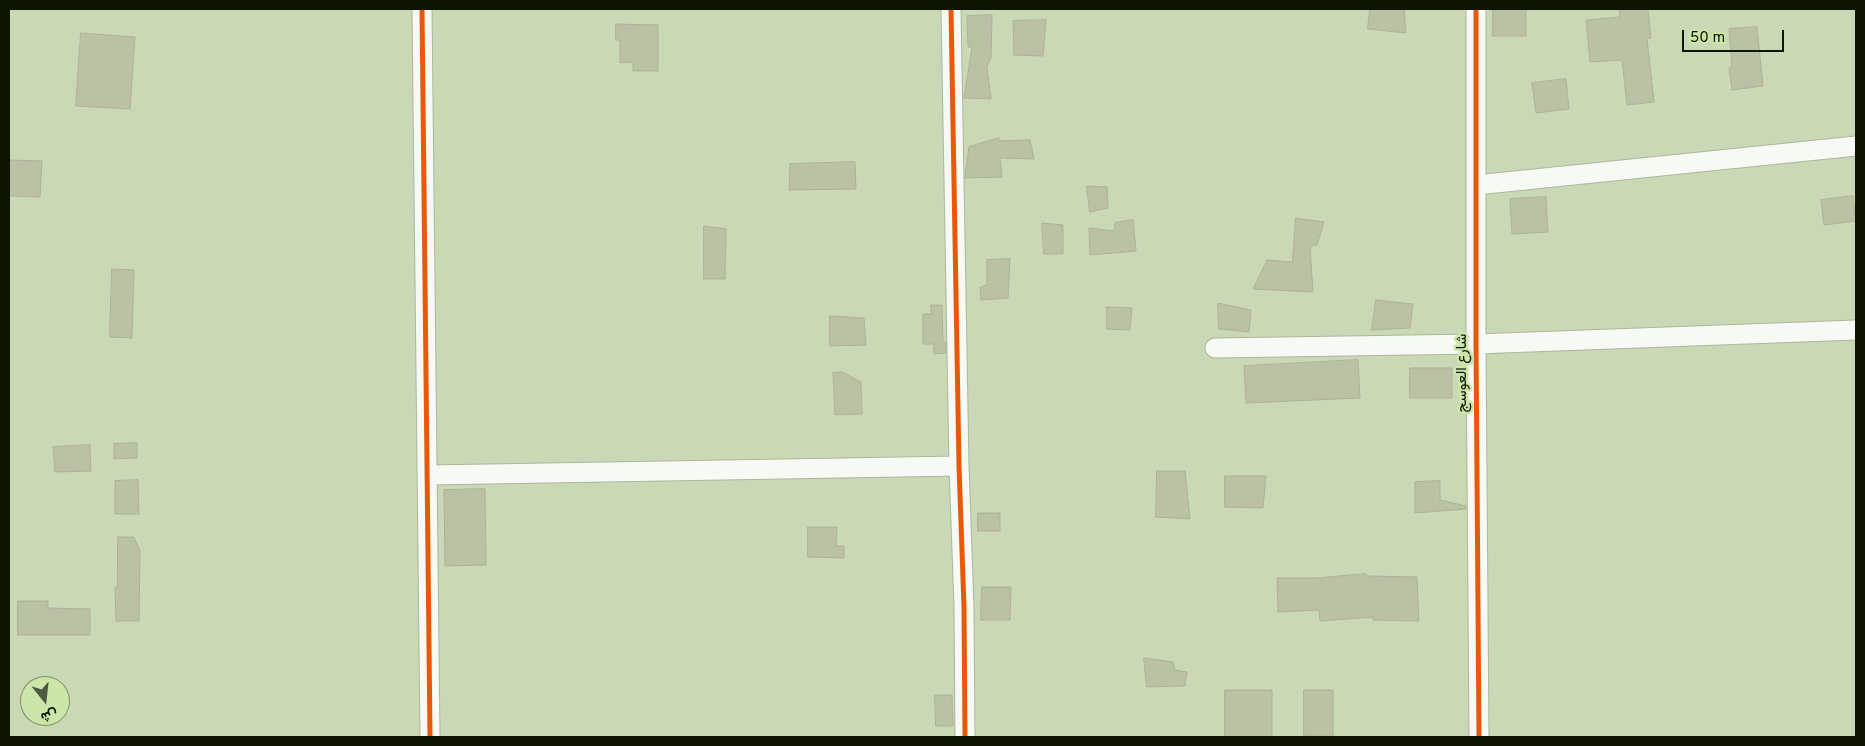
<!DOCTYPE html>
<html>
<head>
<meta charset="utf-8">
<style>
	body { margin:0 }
	#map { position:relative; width:1865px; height:746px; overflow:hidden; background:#cad8b6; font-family:Overpass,Vazirmatn,sans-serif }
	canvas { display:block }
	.frame { position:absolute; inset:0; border:10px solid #0d1502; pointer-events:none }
	.north { position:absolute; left:20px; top:676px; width:50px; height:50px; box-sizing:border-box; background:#cce5a9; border:1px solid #809266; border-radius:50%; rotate:164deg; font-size:14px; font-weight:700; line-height:20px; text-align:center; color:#0d1502 }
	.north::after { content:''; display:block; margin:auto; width:18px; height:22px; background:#4f5941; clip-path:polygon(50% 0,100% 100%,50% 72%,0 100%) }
	.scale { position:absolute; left:1682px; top:30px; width:102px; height:22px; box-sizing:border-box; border:2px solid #0d1502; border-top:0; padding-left:6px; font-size:15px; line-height:18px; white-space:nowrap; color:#0d1502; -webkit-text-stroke:4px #cce5a9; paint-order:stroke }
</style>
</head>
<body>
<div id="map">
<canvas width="1865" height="746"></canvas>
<div class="frame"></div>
<div class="north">ش</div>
<div class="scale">50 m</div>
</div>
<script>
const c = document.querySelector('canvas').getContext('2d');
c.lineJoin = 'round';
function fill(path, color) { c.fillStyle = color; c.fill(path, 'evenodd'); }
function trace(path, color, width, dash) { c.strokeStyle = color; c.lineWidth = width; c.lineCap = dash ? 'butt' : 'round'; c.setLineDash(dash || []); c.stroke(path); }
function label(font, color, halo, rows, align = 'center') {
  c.font = font + ' Overpass,Vazirmatn,sans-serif'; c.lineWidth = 5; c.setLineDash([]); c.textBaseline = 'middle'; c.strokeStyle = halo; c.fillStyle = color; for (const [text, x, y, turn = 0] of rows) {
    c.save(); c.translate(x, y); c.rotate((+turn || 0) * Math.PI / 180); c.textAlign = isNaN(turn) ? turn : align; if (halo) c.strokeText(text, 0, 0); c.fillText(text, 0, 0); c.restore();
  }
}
const building = new Path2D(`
	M1370,9H1404L1406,33L1368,29Z
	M1493,9H1526V36H1493Z
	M1619,9H1648L1651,38L1647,39L1654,102L1627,105L1622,60L1590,62L1586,20L1620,17Z
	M992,15L991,58L987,67L991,99L964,98L972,47H968L967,16Z
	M1046,20L1043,56L1014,55L1013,21Z
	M616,24L658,25V71H633V62L620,63V40H616Z
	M1757,27L1763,86L1732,90L1729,68L1732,67L1729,29Z
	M81,33L135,37L130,109L76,106Z
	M1566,79L1569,109L1536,113L1532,83Z
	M999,138V141L1030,140L1034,159L1000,158L1002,177L965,178L969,147Z
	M9,160L42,161L40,197L9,196Z
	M855,162L856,189L789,190L790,164Z
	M1087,186L1107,187L1108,208L1090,212Z
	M1853,196L1856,221L1824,225L1821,200Z
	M1546,197L1548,232L1512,234L1510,199Z
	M1296,218L1324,222L1317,245L1310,246L1313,292L1253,289L1267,260L1292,262Z
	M1133,220L1136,251L1090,255L1089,228L1114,231L1115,223Z
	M1042,223L1063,225V254H1044Z
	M704,226L726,229L725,279H704Z
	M1010,259L1008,298L981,300L980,287L987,285V260Z
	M112,269L134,270L132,338L110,337Z
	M1376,300L1413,304L1410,328L1372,330Z
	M1218,303L1251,310L1249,332L1219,329Z
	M931,305H942L943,342H946V353L934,354V344H923V314H931Z
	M1107,307L1132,308L1130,330L1107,329Z
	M830,316L864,318L866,345L830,346Z
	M1358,360L1360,398L1246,403L1244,366Z
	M1410,368H1452V398H1410Z
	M842,372L861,382L862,414L835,415L833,373Z
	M137,443V458L114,459V444Z
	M90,445L91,471L55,472L53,447Z
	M1157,471H1185L1190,519L1156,517Z
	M1225,476H1266L1263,508L1225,507Z
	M138,480L139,514H115V481Z
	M1440,481V500L1466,506V509L1415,513V482Z
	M485,489L486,565L445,566L444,490Z
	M978,513H1000V531H978Z
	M808,527H837L836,546H844V558L808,557Z
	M118,537H134L140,551L139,621H116L115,587H117Z
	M1366,574L1367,576L1417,577L1419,621L1373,620V617L1320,621L1319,610L1278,612L1277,578H1316Z
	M982,587H1011L1010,620H981Z
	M18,601H48V608L90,609V635H18Z
	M1144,658L1173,662L1175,670L1187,672L1185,686L1147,687Z
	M1225,690H1272V737H1225Z
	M1304,690H1333V736H1304Z
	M935,695H952L953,726H936Z`);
fill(building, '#bbc1a5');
trace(building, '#adb297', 1);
const minor = new Path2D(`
	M422,9C423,252 429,494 430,737
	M951,9L959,466L964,607L965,737
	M1476,9V344L1479,737
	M1476,185L1856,146
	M1215,348L1476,344L1856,330
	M429,475L959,466`);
trace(minor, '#acb79c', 21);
trace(minor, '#f7f9f4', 19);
trace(new Path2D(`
	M422,9C423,252 429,494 430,737
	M951,9L959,466L964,607L965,737
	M1476,9V344L1479,737`), '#e8590c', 5);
label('15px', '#0d1502', '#cce5a9', [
	["شارع العوسج",1463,373,-90]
]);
</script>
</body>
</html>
